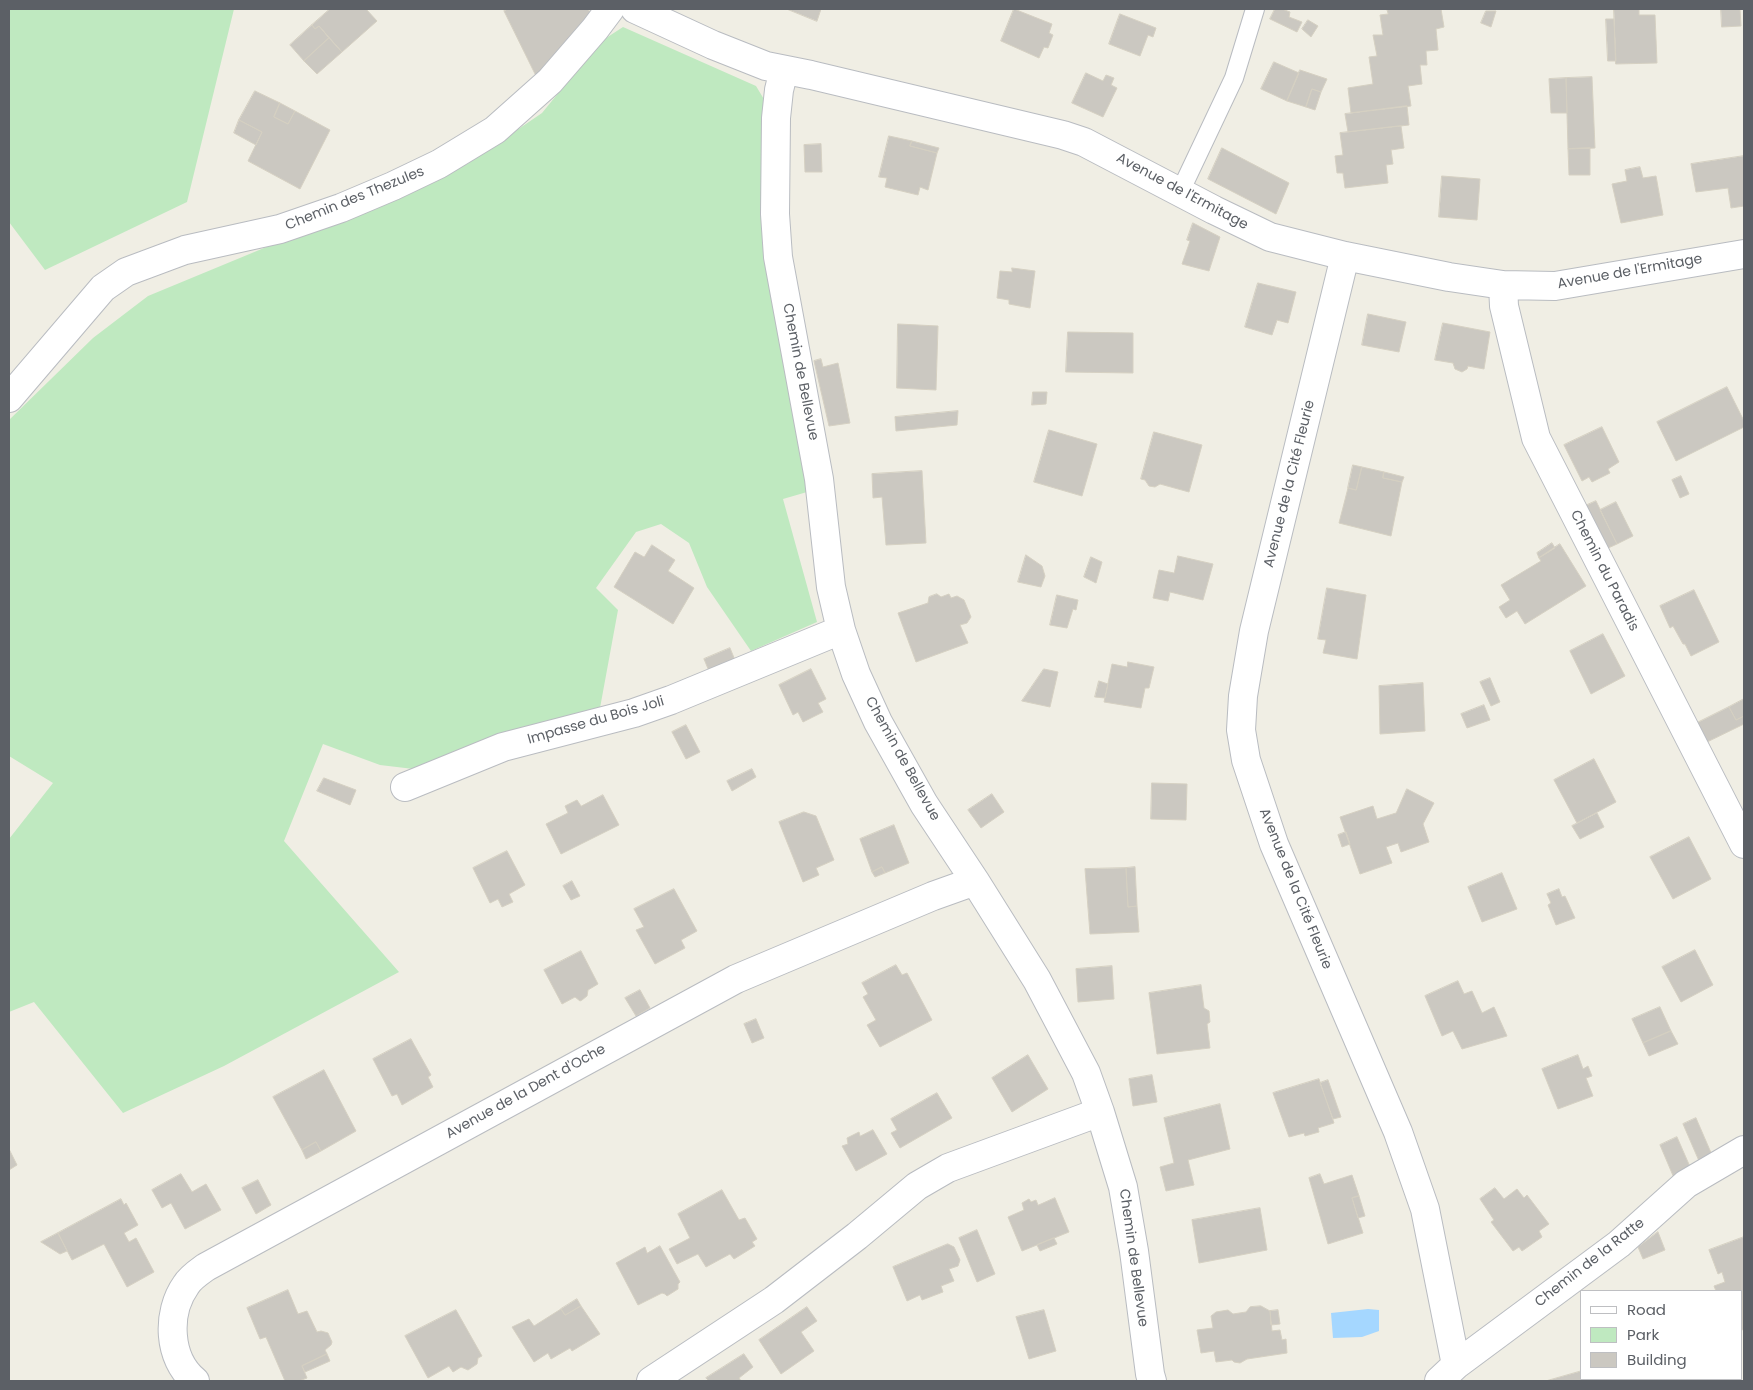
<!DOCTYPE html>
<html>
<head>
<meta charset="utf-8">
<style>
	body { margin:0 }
	#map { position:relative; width:1753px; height:1390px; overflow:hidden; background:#f0eee4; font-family:Poppins,sans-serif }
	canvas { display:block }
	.frame { position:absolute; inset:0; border:10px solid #5c6066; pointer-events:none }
	.legend { position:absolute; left:1580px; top:1290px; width:162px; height:90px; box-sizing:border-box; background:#fff; border:1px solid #bebfc2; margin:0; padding:6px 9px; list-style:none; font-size:15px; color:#5c6066 }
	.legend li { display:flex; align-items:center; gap:10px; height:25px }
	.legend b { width:25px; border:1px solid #bebfc2 }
</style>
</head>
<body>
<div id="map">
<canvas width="1753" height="1390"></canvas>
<div class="frame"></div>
<ul class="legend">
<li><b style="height:6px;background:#fff"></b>Road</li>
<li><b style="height:14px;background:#bfe9c0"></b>Park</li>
<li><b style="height:14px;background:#cbc8c1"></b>Building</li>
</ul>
</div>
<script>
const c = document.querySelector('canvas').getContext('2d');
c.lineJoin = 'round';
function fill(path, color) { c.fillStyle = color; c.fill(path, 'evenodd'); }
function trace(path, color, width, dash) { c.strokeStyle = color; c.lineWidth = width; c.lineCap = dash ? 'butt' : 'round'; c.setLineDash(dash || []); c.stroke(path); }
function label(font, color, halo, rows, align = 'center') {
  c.font = font + ' Poppins,sans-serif'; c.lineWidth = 4.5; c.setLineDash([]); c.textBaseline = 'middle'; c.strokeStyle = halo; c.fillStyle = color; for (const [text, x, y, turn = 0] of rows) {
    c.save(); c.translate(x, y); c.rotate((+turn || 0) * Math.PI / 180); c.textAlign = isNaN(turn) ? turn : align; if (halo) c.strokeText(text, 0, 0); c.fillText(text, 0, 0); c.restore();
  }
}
fill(new Path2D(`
	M9,9H234L187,202L45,270L9,222Z
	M623,27L756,86L765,101V235L807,492L783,499L817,622L751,651L707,587L689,543L661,524L636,532L596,588L618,610L600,708L422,770L380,765L323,744L284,841L399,972L224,1066L123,1113L34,1002L9,1012V839L53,783L9,756V420L93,338L148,296L467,164L542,113L600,42Z`), '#bfe9c0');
fill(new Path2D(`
	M1368,1309L1379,1310V1331L1362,1337L1333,1338L1331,1313Z`), '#a5d7ff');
const building = new Path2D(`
	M330,9H366L377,21L342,52L319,26L315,29L312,25Z
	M508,9H587L593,14L538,80L504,11Z
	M787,9H821L817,21Z
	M1014,9L1052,24L1049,33L1053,35L1048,48L1044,47L1039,58L1001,41Z
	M1275,9H1282L1290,12L1289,17L1302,22L1297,32L1270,19Z
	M1387,9H1441L1444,27L1436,29L1438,50L1426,51L1427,65H1420L1422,84L1408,86L1411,106L1351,113L1348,88L1373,84L1369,57L1377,56L1373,35H1383L1380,15L1388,14Z
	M1614,9H1639V15H1655L1657,63L1616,64Z
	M1721,9H1740L1741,26L1722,27Z
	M1486,11H1496L1491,27L1481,23Z
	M1120,14L1156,28L1153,37L1148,35L1140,56L1109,44Z
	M1606,19H1614L1616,61H1608Z
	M1308,20L1318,26L1311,37L1302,29Z
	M312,25L315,29L319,26L329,38L304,61L290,45Z
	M329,38L342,52L317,74L304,61Z
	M1274,62L1299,73L1287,101L1261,89Z
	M1300,70L1327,79L1321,92L1312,89L1306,107L1287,101Z
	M1086,73L1103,81L1106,75L1114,78L1111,85L1117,88L1103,117L1072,103Z
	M1592,77L1595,148L1568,149L1566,78Z
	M1566,78L1567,113H1551L1549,79Z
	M1312,89L1321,92L1315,110L1306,107Z
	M255,91L280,103L274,117L288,124L295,111L330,130L300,189L248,161L262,132L239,120Z
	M280,103L295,111L288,124L274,117Z
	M1407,106L1409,125L1348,132L1345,114Z
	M239,120L262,132L256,145L234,133Z
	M1401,126L1404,148L1391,150L1393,164L1386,165L1388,183L1345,188L1343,173H1337L1335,156L1343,155L1340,133Z
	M889,136L912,141L910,146L937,153L928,190L920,187L918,195L885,187L887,178L879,177Z
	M912,141L939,148L937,153L910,146Z
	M821,144L822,172H805L804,145Z
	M1222,148L1289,183L1276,214L1208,179Z
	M1590,148V175H1569L1568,149Z
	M1744,156V206L1731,208L1728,188L1696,192L1691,164Z
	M1640,167L1643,178L1656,176L1663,215L1621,223L1612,184L1627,181L1625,170Z
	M1442,176L1480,179L1477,220L1439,217Z
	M1193,223L1220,237L1209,271L1182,264L1190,241L1187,240Z
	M1012,268L1035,271L1030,308L1009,304V300L997,298L1000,271L1012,272Z
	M1258,283L1296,292L1288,323L1277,320L1272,335L1245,327Z
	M1368,314L1406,322L1399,352L1362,345Z
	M1443,323L1490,332L1484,369L1468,366L1467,369L1462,372L1455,369L1453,363L1435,360Z
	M898,324L938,326L936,390L897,388Z
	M1068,332L1133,333V373L1066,372Z
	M821,359L823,367L838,363L850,423L829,426L814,361Z
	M1727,387L1744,421V427L1676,461L1657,422Z
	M1033,392H1047L1046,404L1032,405Z
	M958,411L957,425L896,431L895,417Z
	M1602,427L1619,462L1608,469L1610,473L1592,482L1589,477L1582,481L1564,445Z
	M1049,430L1097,444L1082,496L1034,482Z
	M1154,432L1202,445L1189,492L1160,484L1155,487L1149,486L1145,480L1141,479Z
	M1353,465L1362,467L1356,490L1348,488Z
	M1362,467L1384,472L1383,478L1402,482L1391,536L1339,523L1348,488L1356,490Z
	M922,471L926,543L886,545L882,497L873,498L872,474Z
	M1384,472L1404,477L1402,482L1383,478Z
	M1681,476L1689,494L1680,498L1672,480Z
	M1596,501L1617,544L1606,549L1585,506Z
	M1616,502L1633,536L1617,544L1600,510Z
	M1552,543L1555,548L1539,558L1537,553Z
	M1560,544L1586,586L1525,624L1517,611L1506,618L1499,607L1510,600L1501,585L1541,561L1539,558Z
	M652,545L675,560L668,571L694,588L673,624L614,587L635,552L644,557Z
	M1026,555L1042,566L1045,576L1041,587L1018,582Z
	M1178,556L1213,564L1203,600L1170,592L1168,601L1153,598L1159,570L1174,573Z
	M1091,557L1102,562L1096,583L1084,577Z
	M1327,588L1366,595L1357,659L1323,653L1326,640L1318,639Z
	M1694,590L1719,642L1691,656L1685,644H1683L1673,626L1670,628L1660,606Z
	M937,594L941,597L949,594L951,598L957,596L964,600L971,617L967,623L960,625L968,643L916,662L898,613L928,603L929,597Z
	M1057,595L1078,600L1076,610L1073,609L1067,628L1050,625Z
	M1603,634L1625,676L1591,694L1570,651Z
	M730,648L737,665L711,676L704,659Z
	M1128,662L1154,667L1149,688H1145L1141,708L1104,702L1112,664L1127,667Z
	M811,669L826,699L818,703L823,712L803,722L798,712L793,715L779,685Z
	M1044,669L1058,672L1050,707L1022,701Z
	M1490,678L1500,702L1491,706L1480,682Z
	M1099,681L1108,684L1105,698L1095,697Z
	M1423,683L1425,731L1380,734L1379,686Z
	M1744,699V716L1736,720L1729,707Z
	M1484,705L1490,720L1467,728L1461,714Z
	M1729,707L1736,720L1744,716V724L1705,743L1695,724Z
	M686,725L700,752L686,759L672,732Z
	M1594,759L1616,802L1577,823L1554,780Z
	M752,769L756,777L732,791L727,781Z
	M324,778L356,790L350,805L317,791Z
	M1152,783L1187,784L1186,820L1151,819Z
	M1407,789L1434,803L1423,824L1429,842L1401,852L1398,843L1386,847L1392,863L1360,874L1340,817L1373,806L1377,819L1396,813Z
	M992,794L1004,812L981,828L968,810Z
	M603,795L619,825L561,854L546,824L568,813L565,806L577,800L581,806Z
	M804,812L816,816L834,860L816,868L819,875L803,882L779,822Z
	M1597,813L1604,827L1580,839L1572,826Z
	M894,825L909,863L885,873L882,867L872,872L860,839Z
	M1346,832L1350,844L1342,847L1338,835Z
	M1689,837L1711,879L1673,899L1650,857Z
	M507,851L525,885L509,894L513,902L502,907L498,899L490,903L473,868Z
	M882,867L885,873L875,877L872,872Z
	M1135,867L1137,906L1128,907L1126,868Z
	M1126,868L1128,907L1137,906L1139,932L1090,934L1085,869Z
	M1502,873L1517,909L1482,922L1468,887Z
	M572,881L580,896L571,900L563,886Z
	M674,889L697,931L681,940L685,948L655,964L636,930L644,927L634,909Z
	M1559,889L1562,897L1565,896L1575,918L1556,925L1548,905L1551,903L1547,894Z
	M1695,950L1713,985L1681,1002L1662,967Z
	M581,951L598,984L588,990L587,996L582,1000L580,1001L575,997L562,1004L544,970Z
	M896,965L902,975L907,973L932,1020L880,1047L867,1025L876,1020L863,997L868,994L862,983Z
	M1112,966L1114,999L1078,1002L1076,969Z
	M1458,981L1464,994L1472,991L1482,1013L1494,1007L1507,1036L1462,1049L1453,1031L1442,1036L1425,996Z
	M1201,985L1204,1008L1209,1011L1210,1022L1207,1024L1210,1048L1157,1054L1149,993Z
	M640,990L650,1008L636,1016L625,998Z
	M1660,1007L1671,1031L1643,1043L1632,1019Z
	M756,1019L764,1038L752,1043L744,1024Z
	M1671,1031L1678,1044L1649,1056L1643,1043Z
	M411,1039L431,1075L428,1077L433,1087L402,1105L397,1094L392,1096L373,1059Z
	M1028,1055L1048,1089L1012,1112L992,1078Z
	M1578,1055L1583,1069L1588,1066L1592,1076L1586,1078L1593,1096L1558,1109L1542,1069Z
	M324,1070L356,1131L321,1151L316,1142L302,1150L273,1097Z
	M1152,1075L1157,1102L1133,1106L1129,1079Z
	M1319,1079L1334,1123L1318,1128L1319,1132L1305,1136L1304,1133L1289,1137L1273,1093Z
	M1328,1080L1341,1117L1333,1119L1320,1083Z
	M937,1093L952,1118L900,1148L891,1133L897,1130L891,1119Z
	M1220,1104L1230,1149L1188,1160L1194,1185L1166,1191L1160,1167L1174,1163L1164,1118Z
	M1696,1118L1712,1155L1699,1161L1683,1124Z
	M873,1130L887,1154L856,1171L842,1146L848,1144L847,1138L859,1132L860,1136Z
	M1677,1137L1691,1169L1674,1178L1660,1145Z
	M316,1142L321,1151L306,1159L302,1150Z
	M9,1149L17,1165L9,1170Z
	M181,1174L192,1192L206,1184L221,1210L185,1229L171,1203L162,1208L152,1190Z
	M1320,1174L1324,1184L1352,1175L1359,1196L1352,1198L1363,1233L1328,1244L1309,1178Z
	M258,1180L271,1205L256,1214L242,1188Z
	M1495,1188L1504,1199L1517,1189L1524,1198L1527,1195L1549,1224L1539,1231L1542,1237L1522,1251L1519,1247L1513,1251L1491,1222L1494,1220L1480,1199Z
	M722,1190L739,1220L745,1218L757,1239L752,1242L755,1246L734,1259L730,1254L706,1267L698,1254L677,1264L669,1249L690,1238L678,1214Z
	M1359,1196L1365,1216L1358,1218L1352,1198Z
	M1055,1198L1069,1232L1022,1251L1008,1217L1024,1210L1022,1203L1029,1199L1031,1202L1036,1200L1038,1205Z
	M121,1199L124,1205L126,1203L138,1225L124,1233L129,1242L136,1238L154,1272L127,1287L104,1244L72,1260L58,1233Z
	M1260,1208L1267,1250L1199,1263L1192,1220Z
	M977,1230L995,1274L977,1282L959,1238Z
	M1658,1232L1665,1250L1643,1259L1638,1247Z
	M58,1233L67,1251L60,1254L41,1242Z
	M1744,1237V1329L1742,1330V1291H1716L1714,1286L1725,1282L1722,1272L1718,1274L1709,1250Z
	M1054,1238L1057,1244L1040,1251L1037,1245Z
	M948,1244L954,1247L960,1260L958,1266L949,1269L954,1281L941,1286L943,1292L922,1300L920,1295L907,1301L893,1267Z
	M660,1246L680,1282L678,1284V1289L667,1296L665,1294L662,1293L638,1305L616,1263L645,1247L647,1253Z
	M288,1290L298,1314L307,1311L317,1332L321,1331L328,1333L332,1342L331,1345L325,1350L327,1354L302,1366L307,1378L299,1381H285L266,1337L260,1339L247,1308Z
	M577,1299L581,1306L565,1315L561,1309Z
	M581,1306L600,1334L572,1351L570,1348L551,1359L548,1353L534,1362L512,1327L529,1319L534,1326L561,1309L565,1315Z
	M1261,1306L1270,1311L1272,1331L1280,1330L1282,1340L1286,1339L1287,1353L1247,1359L1240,1363L1234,1362L1232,1360L1216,1362L1214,1351L1201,1353L1197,1330L1213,1328L1211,1316L1216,1312L1228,1310L1233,1314L1246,1312L1250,1307Z
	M807,1307L817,1321L801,1332L814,1351L781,1374L759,1340Z
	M456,1310L482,1356L478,1358L477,1364L468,1370L461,1367L453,1372L449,1366L428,1378L405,1336Z
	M1044,1310L1056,1351L1029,1359L1016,1317Z
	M1278,1310L1280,1324L1271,1325L1270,1311Z
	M327,1354L330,1361L305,1372L302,1366Z
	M744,1354L753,1367L739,1378L741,1381H709L706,1378Z
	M1582,1371V1379H1662L1663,1381H1546Z`);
fill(building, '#cbc8c1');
trace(building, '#d5d0c2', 1);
const lane = new Path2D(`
	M1180,192L1234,78L1255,9`);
const street = new Path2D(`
	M635,9L713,45L766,66L811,75L1063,135L1084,142L1214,210L1270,237L1345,256L1449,277L1503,285L1555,286L1744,254
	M784,70L779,90L776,118L775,214L778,257L819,479L831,587L841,630L856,674L878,722L924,804L975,881L1037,980L1086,1073L1100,1112L1123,1187L1134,1251L1150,1374L1152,1381
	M1345,256L1254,631L1243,696L1241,730L1246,760L1274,844L1398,1132L1425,1209L1456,1365
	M1503,285L1504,306L1536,438L1744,844
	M9,398L103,288L126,272L185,250L280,229L341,208L393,186L439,164L495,130L550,81L595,29L610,9
	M405,787L503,747L634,713L671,700L841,630
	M195,1381C168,1359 166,1313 186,1285C190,1278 199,1272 206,1267L736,979L933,896L975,881
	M651,1381L774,1300L857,1236L917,1186L948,1168L1100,1112
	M1439,1381L1456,1365L1619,1244L1686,1184L1744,1150`);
trace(lane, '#b9bcc1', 20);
trace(street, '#b9bcc1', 30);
trace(lane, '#fff', 18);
trace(street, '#fff', 28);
label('14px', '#5c6066', '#fff', [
	["Avenue de l'Ermitage",1182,192,28],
	["Chemin des Thezules",355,199,-22],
	["Avenue de l'Ermitage",1630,272,-10],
	["Chemin de Bellevue",800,372,79],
	["Avenue de la Cité Fleurie",1290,484,-76],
	["Chemin du Paradis",1604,571,63],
	["Impasse du Bois Joli",596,721,-16],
	["Chemin de Bellevue",902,759,61],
	["Avenue de la Cité Fleurie",1295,889,68],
	["Avenue de la Dent d'Oche",526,1092,-29],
	["Chemin de Bellevue",1133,1258,82],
	["Chemin de la Ratte",1590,1263,-38]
]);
</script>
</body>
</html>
